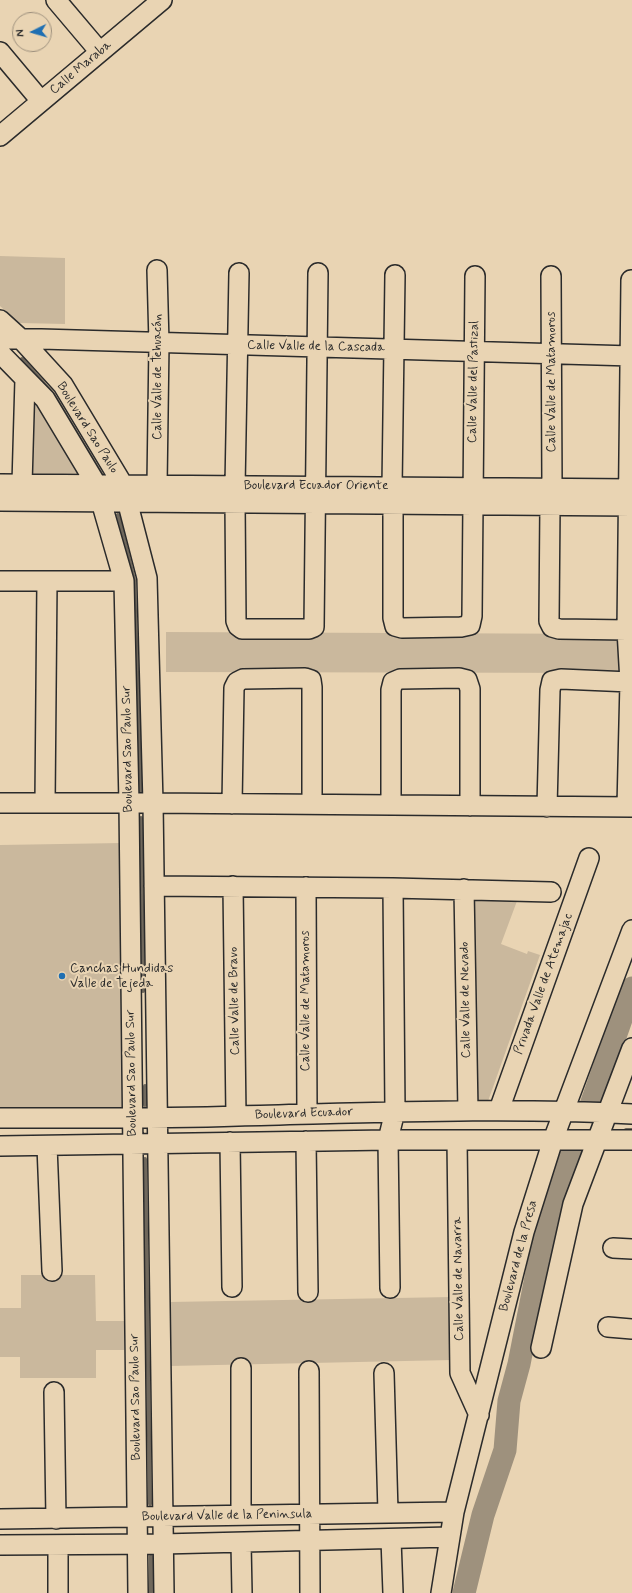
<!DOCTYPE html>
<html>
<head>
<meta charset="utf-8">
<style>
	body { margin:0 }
	#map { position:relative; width:632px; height:1593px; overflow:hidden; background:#e9d4b3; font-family:Mynerve,sans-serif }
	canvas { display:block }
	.north { position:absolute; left:12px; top:12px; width:40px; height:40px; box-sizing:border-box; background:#e9d4b3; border:1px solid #9d907d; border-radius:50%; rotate:265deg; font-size:11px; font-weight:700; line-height:16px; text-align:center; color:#2b2b2b }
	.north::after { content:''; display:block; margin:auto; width:14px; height:18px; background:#1f6fb2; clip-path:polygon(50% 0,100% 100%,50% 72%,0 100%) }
</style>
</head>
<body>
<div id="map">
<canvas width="632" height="1593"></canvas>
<div class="north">N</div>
</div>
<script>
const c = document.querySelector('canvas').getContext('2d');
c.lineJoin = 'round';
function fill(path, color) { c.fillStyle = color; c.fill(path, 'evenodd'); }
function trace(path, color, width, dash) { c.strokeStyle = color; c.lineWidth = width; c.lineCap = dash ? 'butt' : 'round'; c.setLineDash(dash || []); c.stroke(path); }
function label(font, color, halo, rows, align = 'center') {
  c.font = font + ' Mynerve,sans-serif'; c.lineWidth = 4; c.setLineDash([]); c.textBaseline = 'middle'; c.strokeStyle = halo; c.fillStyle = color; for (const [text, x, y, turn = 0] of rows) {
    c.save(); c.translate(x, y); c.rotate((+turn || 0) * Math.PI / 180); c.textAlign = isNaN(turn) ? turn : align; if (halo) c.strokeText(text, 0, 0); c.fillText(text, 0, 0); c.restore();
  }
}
fill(new Path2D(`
	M0,256L65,258V324L19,323L0,306Z
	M33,399L61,439L81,473L33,474Z
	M166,632L621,634V673L166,672Z
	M122,843L124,1108H0V845Z
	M472,899L517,901L501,944L527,954L528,951L540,955L487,1104H474Z
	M21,1275H95L96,1321H124V1350H96V1378H20V1357H0V1308H21Z
	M453,1297L452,1360L170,1366V1302Z`), '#cab89d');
trace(new Path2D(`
	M22,359L53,394L104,479
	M118,515L134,580L141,793
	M141,818L143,991
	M597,1087L600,1097
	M145,1105V1086
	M626,1130H632
	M145,1159L150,1504
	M151,1556V1593`), '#70685c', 4);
trace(new Path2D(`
	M591,1105L632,988
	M464,1593L483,1515L505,1450L509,1401L519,1364L551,1201L571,1152`), '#9e917d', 23);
const minor = new Path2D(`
	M56,0L100,52
	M0,52L41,101
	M0,136L162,0
	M551,276L552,488
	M0,320L21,339L63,385L123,485L147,578L153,803L164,1593
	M0,339H41L632,356
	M0,353L45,399L96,484L124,581L129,803L138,1593
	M0,484L632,489
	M22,484L25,379
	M157,485L159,343L157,270
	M235,486L239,273
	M392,487L395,275
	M0,501L632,506
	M235,503L236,621L238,626L242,629H309L314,627L318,273
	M393,504V618L395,626L402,628L461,627L470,625L472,616L475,276
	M550,505L549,621L552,627L559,629L627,630
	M0,581H124
	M0,803H153L632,807
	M45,803L47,581
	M232,804L234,688L237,682L243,679L305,678L311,680L312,687V804
	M391,805V690L393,682L400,679L459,678L467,680L470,689V806
	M547,807L550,690L552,681L561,679L630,682L627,630L631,280
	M627,807L630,682L632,677
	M154,886L393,888L551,892
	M233,886L236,1116
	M306,887L307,1114
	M464,889L468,1111
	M499,1110L589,858
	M0,1118C79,1118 159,1119 238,1116C370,1113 501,1107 632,1114
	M457,1140L460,1373L479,1415
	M306,1141L308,1292
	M230,1142L232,1287
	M0,1146L388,1140H632
	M47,1146L52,1271
	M613,1248L632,1249
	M390,1288L388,1140L395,1111L393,888
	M608,1327L632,1329
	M541,1348L573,1204L632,1048
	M309,1371L310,1593
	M384,1373L388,1512
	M54,1392L56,1519
	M241,1515V1368
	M0,1519L454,1512
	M391,1539L393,1593
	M241,1543L242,1593
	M0,1545L162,1544L450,1537
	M58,1545V1593
	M441,1593L454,1512L524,1232L553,1140L632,930`);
trace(minor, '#2b2b2b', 22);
trace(minor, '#e9d4b3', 19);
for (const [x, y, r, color] of [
	[62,976,4,"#1f6fb2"]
]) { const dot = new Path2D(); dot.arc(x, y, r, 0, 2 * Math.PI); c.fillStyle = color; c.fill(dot); trace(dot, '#e9d4b3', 1.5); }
label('13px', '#2b2b2b', '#e9d4b3', [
	["Calle Maraba",81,68,-40],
	["Calle Valle de la Cascada",316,347,1],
	["Calle Valle de Tehuacán",158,377,-90],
	["Calle Valle del Pastizal",474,382,-89],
	["Calle Valle de Matamoros",552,382,-90],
	["Boulevard Sao Paulo",87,428,58],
	["Boulevard Ecuador Oriente",316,486],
	["Boulevard Sao Paulo Sur",128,749,-91],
	["Privada Valle de Atemajac",544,984,-70],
	["Calle Valle de Nevado",466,1000,-91],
	["Calle Valle de Bravo",235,1001,-91],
	["Calle Valle de Matamoros",306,1001,-90],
	["Boulevard Sao Paulo Sur",132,1073,-91],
	["Boulevard Ecuador",304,1114,-2],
	["Boulevard de la Presa",519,1256,-75],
	["Calle Valle de Navarra",459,1279,-91],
	["Boulevard Sao Paulo Sur",136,1397,-91],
	["Boulevard Valle de la Peninsula",227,1516,-1]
]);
label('13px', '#2b2b2b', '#e9d4b3', [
	["Canchas Hundidas",70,969],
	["Valle de Tejeda",70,984]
], 'left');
</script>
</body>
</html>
